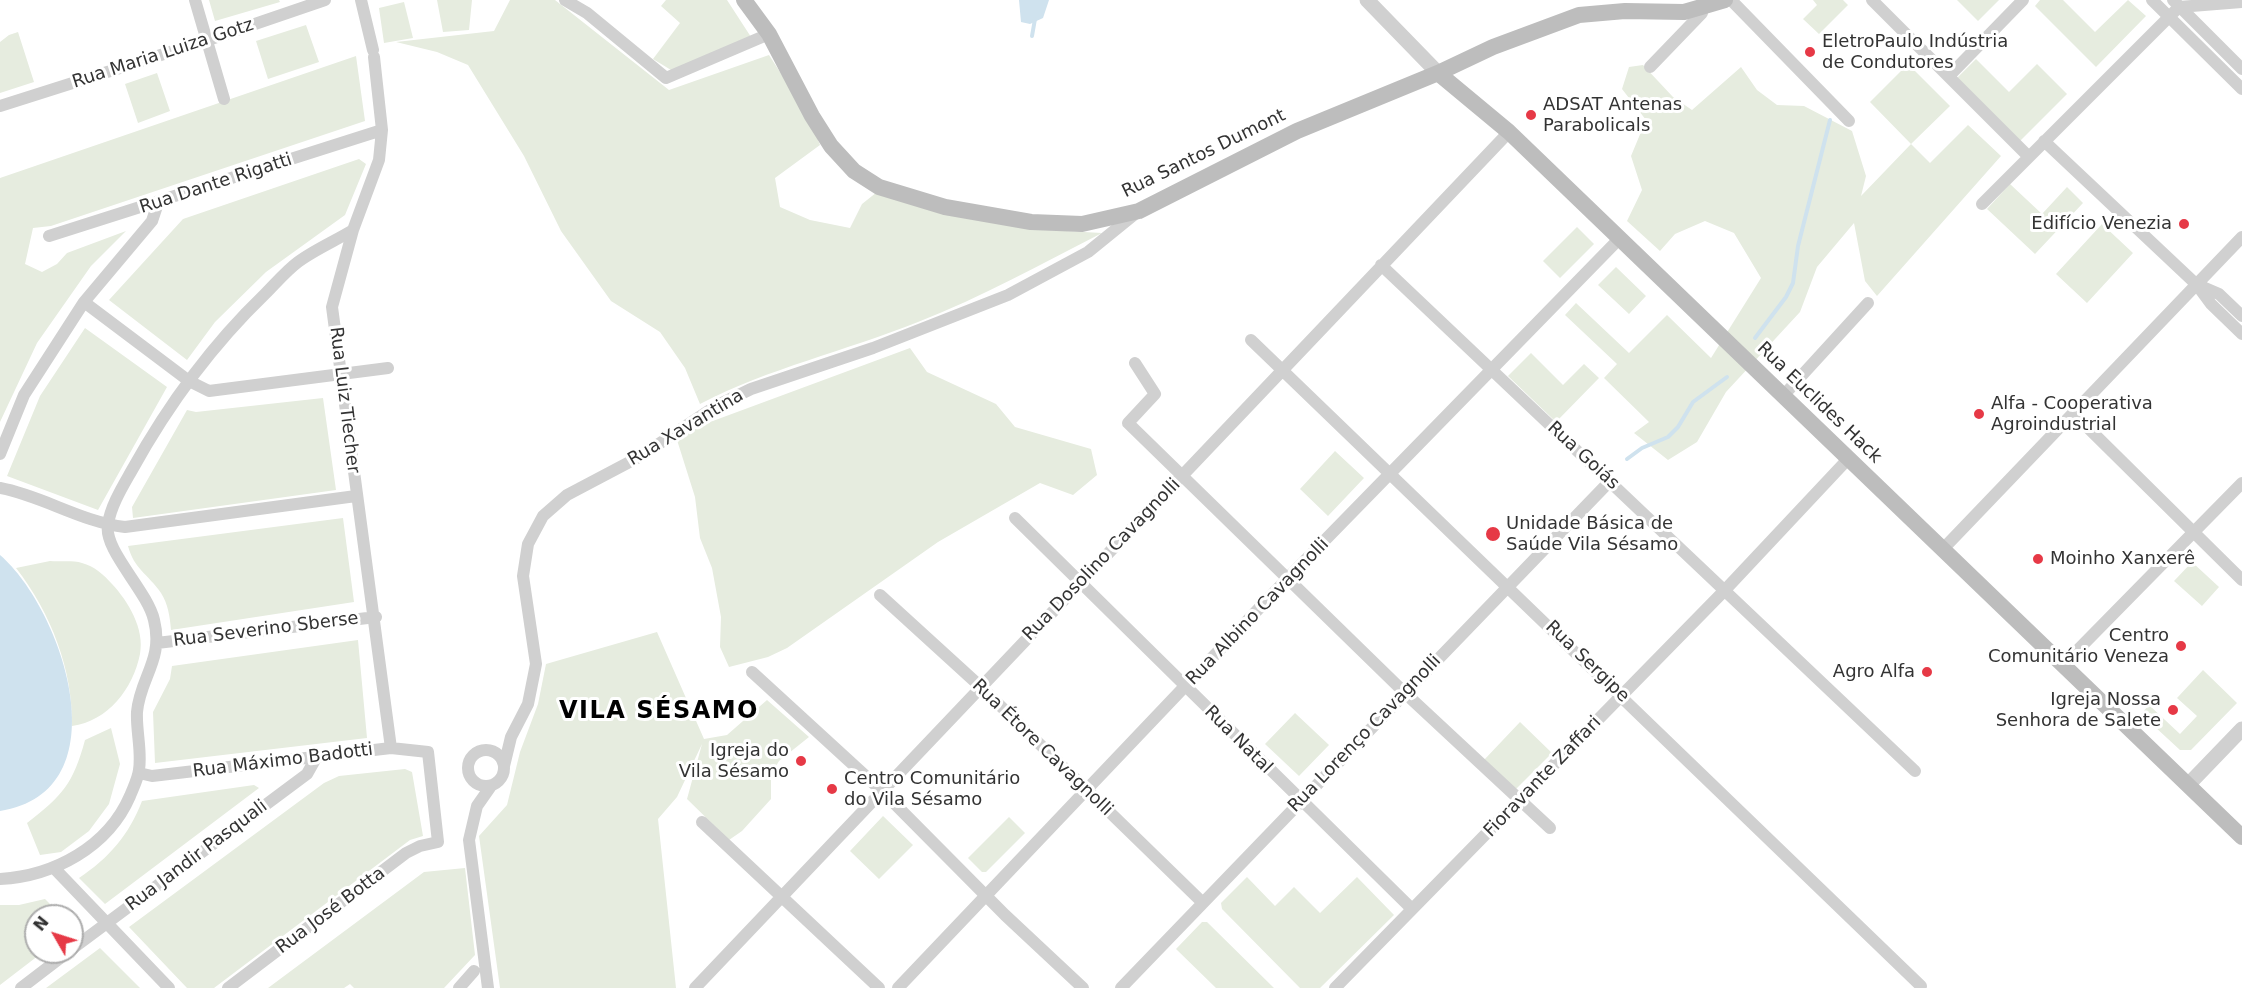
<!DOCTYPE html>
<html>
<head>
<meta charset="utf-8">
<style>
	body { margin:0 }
	#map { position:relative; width:2242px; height:988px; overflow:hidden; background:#fff; font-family:"DejaVu Sans",sans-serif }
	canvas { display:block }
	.north { position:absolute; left:24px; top:904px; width:60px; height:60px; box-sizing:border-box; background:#fff; border:2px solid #adadad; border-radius:50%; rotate:309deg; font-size:16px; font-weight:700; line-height:24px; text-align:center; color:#333 }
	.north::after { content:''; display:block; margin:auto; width:21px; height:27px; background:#e63946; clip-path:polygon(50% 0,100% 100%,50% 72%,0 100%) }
</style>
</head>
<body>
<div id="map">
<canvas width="2242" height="988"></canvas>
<div class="north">N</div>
</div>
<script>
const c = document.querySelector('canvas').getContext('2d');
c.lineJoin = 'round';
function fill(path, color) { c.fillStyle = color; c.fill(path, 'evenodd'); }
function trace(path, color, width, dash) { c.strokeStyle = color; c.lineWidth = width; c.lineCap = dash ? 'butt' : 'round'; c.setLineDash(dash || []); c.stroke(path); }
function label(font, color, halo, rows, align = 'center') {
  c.font = font + ' "DejaVu Sans",sans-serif'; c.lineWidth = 6; c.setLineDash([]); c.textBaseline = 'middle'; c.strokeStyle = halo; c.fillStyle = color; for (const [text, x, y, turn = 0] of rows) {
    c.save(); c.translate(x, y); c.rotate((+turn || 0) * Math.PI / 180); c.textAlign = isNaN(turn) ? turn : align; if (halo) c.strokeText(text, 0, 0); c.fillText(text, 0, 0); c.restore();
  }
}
fill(new Path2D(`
	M209,0H279L280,2L215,21Z
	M437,0H472L469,30L443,32Z
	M510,0H555L669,90L769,55L809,117L820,145L775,178L780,207L810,220L850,228L862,204L877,192L1030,229L1102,233C1041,264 982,297 918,322C846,351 769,368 700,404L685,368L660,332L611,301L561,231L524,156L468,65L437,52L396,42L494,31Z
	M666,0H727L751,37L671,70L653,59L680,23L661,6Z
	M1813,0H1843L1848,5L1819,34L1803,19L1817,5Z
	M1957,0H1999L1978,21Z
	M2040,0H2063L2095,32L2128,0L2146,16L2096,67L2035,6Z
	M404,2L413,38L384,43L379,8Z
	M306,25L319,62L268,79L256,41Z
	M18,32L34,82L0,93V42L9,35Z
	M356,56L365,121L51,226L33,228L25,264L42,272L57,264L67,253L126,231L91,266L37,343L0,422V178Z
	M1976,59L2009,92L2037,64L2067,94L2020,141L1957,78Z
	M1908,64L1950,106L1911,144L1930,163L1968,125L2001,156L1877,296L1865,281L1854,223L1817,267L1800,312L1726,392L1697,442L1668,460L1634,433L1649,422L1604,378L1617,364L1565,315L1576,303L1629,353L1667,315L1711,358L1761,278L1734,233L1705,221L1675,234L1660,251L1627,221L1642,190L1631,156L1646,120L1622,89L1629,67L1643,65L1673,97L1692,110L1741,67L1757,90L1777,105L1804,106L1852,131L1866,176L1861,196L1911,144L1870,102Z
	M157,73L170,111L138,123L125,84Z
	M359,159L366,164L345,215L266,272L215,322L187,360L109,300L183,219Z
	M2010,184L2042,214L2067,187L2083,203L2035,254L1987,209Z
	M2102,224L2133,253L2087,303L2056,274Z
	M1577,227L1594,244L1560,278L1543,261Z
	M1616,267L1646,296L1629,314L1598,285Z
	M85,328L167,387L98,510L7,476L40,396Z
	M910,348L927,372L996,404L1015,427L1091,449L1097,475L1073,495L1040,483L938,542L787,648L768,657L729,667L720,647L721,617L712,568L700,538L695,497L677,440L702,425Z
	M1531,353L1563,385L1584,364L1599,378L1556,422L1508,376Z
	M323,398L336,490L133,518L132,507L187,410L196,412Z
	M1335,451L1364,478L1328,516L1300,489Z
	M343,518L354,602L171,630C170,617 168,604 161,593C148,574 134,569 128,546Z
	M50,561C60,562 73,560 82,563C94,566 104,575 112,584C128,601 145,629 140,654C133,689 108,721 72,726C73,670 51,613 16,568Z
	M2192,562L2219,587L2202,606L2174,581Z
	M657,632L704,739L727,735L767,700L809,737L779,761L771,775V799L742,831L729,840L687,799L702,744L677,797L658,819L676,988H500L479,836L507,805L520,752L538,704L546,664Z
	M358,640L367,738L155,763L153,712L170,679L172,666Z
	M2203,670L2237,703L2191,750H2180L2141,714L2149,705L2180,734L2197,716L2177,698Z
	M1295,713L1329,745L1299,776L1265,744Z
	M1520,722L1552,753L1515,790L1484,760Z
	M111,728L120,764L109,804L89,831L61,852L40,855L27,823C63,795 73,784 85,740Z
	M405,769L412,772L423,836L410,840L214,988H187L129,927L324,783L339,776Z
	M254,785L259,788L105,904L79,878C109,858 129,835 142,801Z
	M883,816L913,845L879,879L850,851Z
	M1009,817L1025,833L986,872H982L968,858Z
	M465,868L475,955L444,988H354L350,984L344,988H268L424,872Z
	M1247,877L1275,906L1294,887L1320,913L1357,877L1394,915L1320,988H1300L1222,909L1221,903Z
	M45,899L62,916H36V952H43L0,985V905H19Z
	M1202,922H1207L1274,988H1216L1176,949Z
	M100,948L140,988H46Z`), '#e6ecdf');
fill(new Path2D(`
	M1019,0H1049L1043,18L1030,24L1021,22Z
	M0,555C63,609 125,792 0,811Z`), '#cfe2ee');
trace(new Path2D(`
	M1032,36L1035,19
	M1755,338L1786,297L1793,283L1798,246L1830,120
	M1627,459L1642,448L1668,437L1678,427L1693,402L1727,377`), '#cfe2ee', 4);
trace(new Path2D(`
	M195,0L224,99
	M361,0L373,50
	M565,0L587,13L666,78L769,34
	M1731,0L1849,121
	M1872,0L2029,157
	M2152,0L2242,89
	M2173,0L2242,69
	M374,57L382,130L379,160L353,230L332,307L391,748
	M1650,67L1702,13V7
	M1949,76L2023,0
	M0,106L208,40L325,0
	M2044,141L2197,285L2211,304L2242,334
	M1982,204L2179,7L2242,2
	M49,236L382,130
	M1381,265L1915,771
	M2198,285L2219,294L2242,316
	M84,302L189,381L209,391L388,368
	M1251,340L1921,986
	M1135,363L1155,394L1128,423L1406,694L1550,828
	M1783,396L1868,303
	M2073,413L2242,580
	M0,454L24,395L84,302L152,221L158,203
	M0,488C43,496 81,522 125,527L356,496
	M1015,518L1412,909
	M1943,549L2242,237
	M880,595L982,688L1203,903
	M157,643L376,617
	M2064,664L2242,483
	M752,672L883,792L1005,915L1083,988
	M468 768a18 18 0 1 1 36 0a18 18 0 1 1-36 0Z
	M504,766L511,737L528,704L536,664L523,576L528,544L543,516L567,495L639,457L716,406L751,389L873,348L1008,295L1088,252L1136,213
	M139,773L152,776L391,748L428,752L438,842L420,846L406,853L228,988
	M702,822L879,988
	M54,868L169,988
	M0,879C54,876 108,847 130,796C133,788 138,779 139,770C142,751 136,731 137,712C140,677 164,660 154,620C147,590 103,550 108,524C111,505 123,486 132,470C168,405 212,345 265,294C276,283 286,271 298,262C314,250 335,241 353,230
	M72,949L307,774L316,758
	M21,988L68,952
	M459,988L474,971
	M488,988L469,840L477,806L491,786
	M695,988L1509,132
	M898,988L1287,579L1620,238
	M1121,988L1610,481
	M1335,988L1725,590L1848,459`), '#d0d0d0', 12);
trace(new Path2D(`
	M1367,0L1438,73
	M2188,785L2242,729`), '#d0d0d0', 15);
trace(new Path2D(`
	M744,0L769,34L812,116L831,146L854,171L879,187L945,207L1031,222L1082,224L1139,211L1297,131L1438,73L1493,47L1579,15L1625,11L1684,12L1725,0
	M1438,73L1509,132L2242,837`), '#bdbdbd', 16);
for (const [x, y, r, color] of [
	[1810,52,6,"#e63946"],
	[1531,115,6,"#e63946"],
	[2184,224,6,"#e63946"],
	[1979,414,6,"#e63946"],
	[1493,534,8,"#e63946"],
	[2038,559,6,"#e63946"],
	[2181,646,6,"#e63946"],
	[1927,672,6,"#e63946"],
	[2173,710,6,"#e63946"],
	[801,761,6,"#e63946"],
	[832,789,6,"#e63946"]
]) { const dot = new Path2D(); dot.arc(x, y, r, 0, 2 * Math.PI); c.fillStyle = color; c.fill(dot); trace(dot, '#fff', 2); }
label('18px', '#333', '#fff', [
	["EletroPaulo Indústria",1822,42],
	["de Condutores",1822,63],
	["ADSAT Antenas",1543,105],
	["Parabolicals",1543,126],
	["Edifício Venezia",2172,224,"right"],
	["Alfa - Cooperativa",1991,404],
	["Agroindustrial",1991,425],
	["Unidade Básica de",1506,524],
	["Saúde Vila Sésamo",1506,545],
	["Moinho Xanxerê",2050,559],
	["Centro",2169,636,"right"],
	["Comunitário Veneza",2169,657,"right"],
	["Agro Alfa",1915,672,"right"],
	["Igreja Nossa",2161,700,"right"],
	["Senhora de Salete",2161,721,"right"],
	["Igreja do",789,751,"right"],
	["Vila Sésamo",789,772,"right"],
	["Centro Comunitário",844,779],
	["do Vila Sésamo",844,800]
], 'left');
label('18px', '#333', '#fff', [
	["Rua Maria Luiza Gotz",163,54,-18],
	["Rua Santos Dumont",1204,154,-26],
	["Rua Dante Rigatti",216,184,-18],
	["Rua Luiz Tiecher",344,400,83],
	["Rua Euclides Hack",1819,403,44],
	["Rua Xavantina",686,428,-31],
	["Rua Goiás",1583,456,43],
	["Rua Dosolino Cavagnolli",1102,560,-46],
	["Rua Albino Cavagnolli",1258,612,-46],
	["Rua Severino Sberse",266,630,-7],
	["Rua Sergipe",1587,662,44],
	["Rua Lorenço Cavagnolli",1365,734,-46],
	["Rua Natal",1238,740,45],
	["Rua Étore Cavagnolli",1042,748,44],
	["Rua Máximo Badotti",283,761,-7],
	["Fioravante Zaffari",1543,777,-46],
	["Rua Jandir Pasquali",197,856,-37],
	["Rua José Botta",331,911,-37]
]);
c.letterSpacing = '1.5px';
label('bold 24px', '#000', '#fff', [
	["VILA SÉSAMO",659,712]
]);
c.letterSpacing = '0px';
</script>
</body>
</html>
